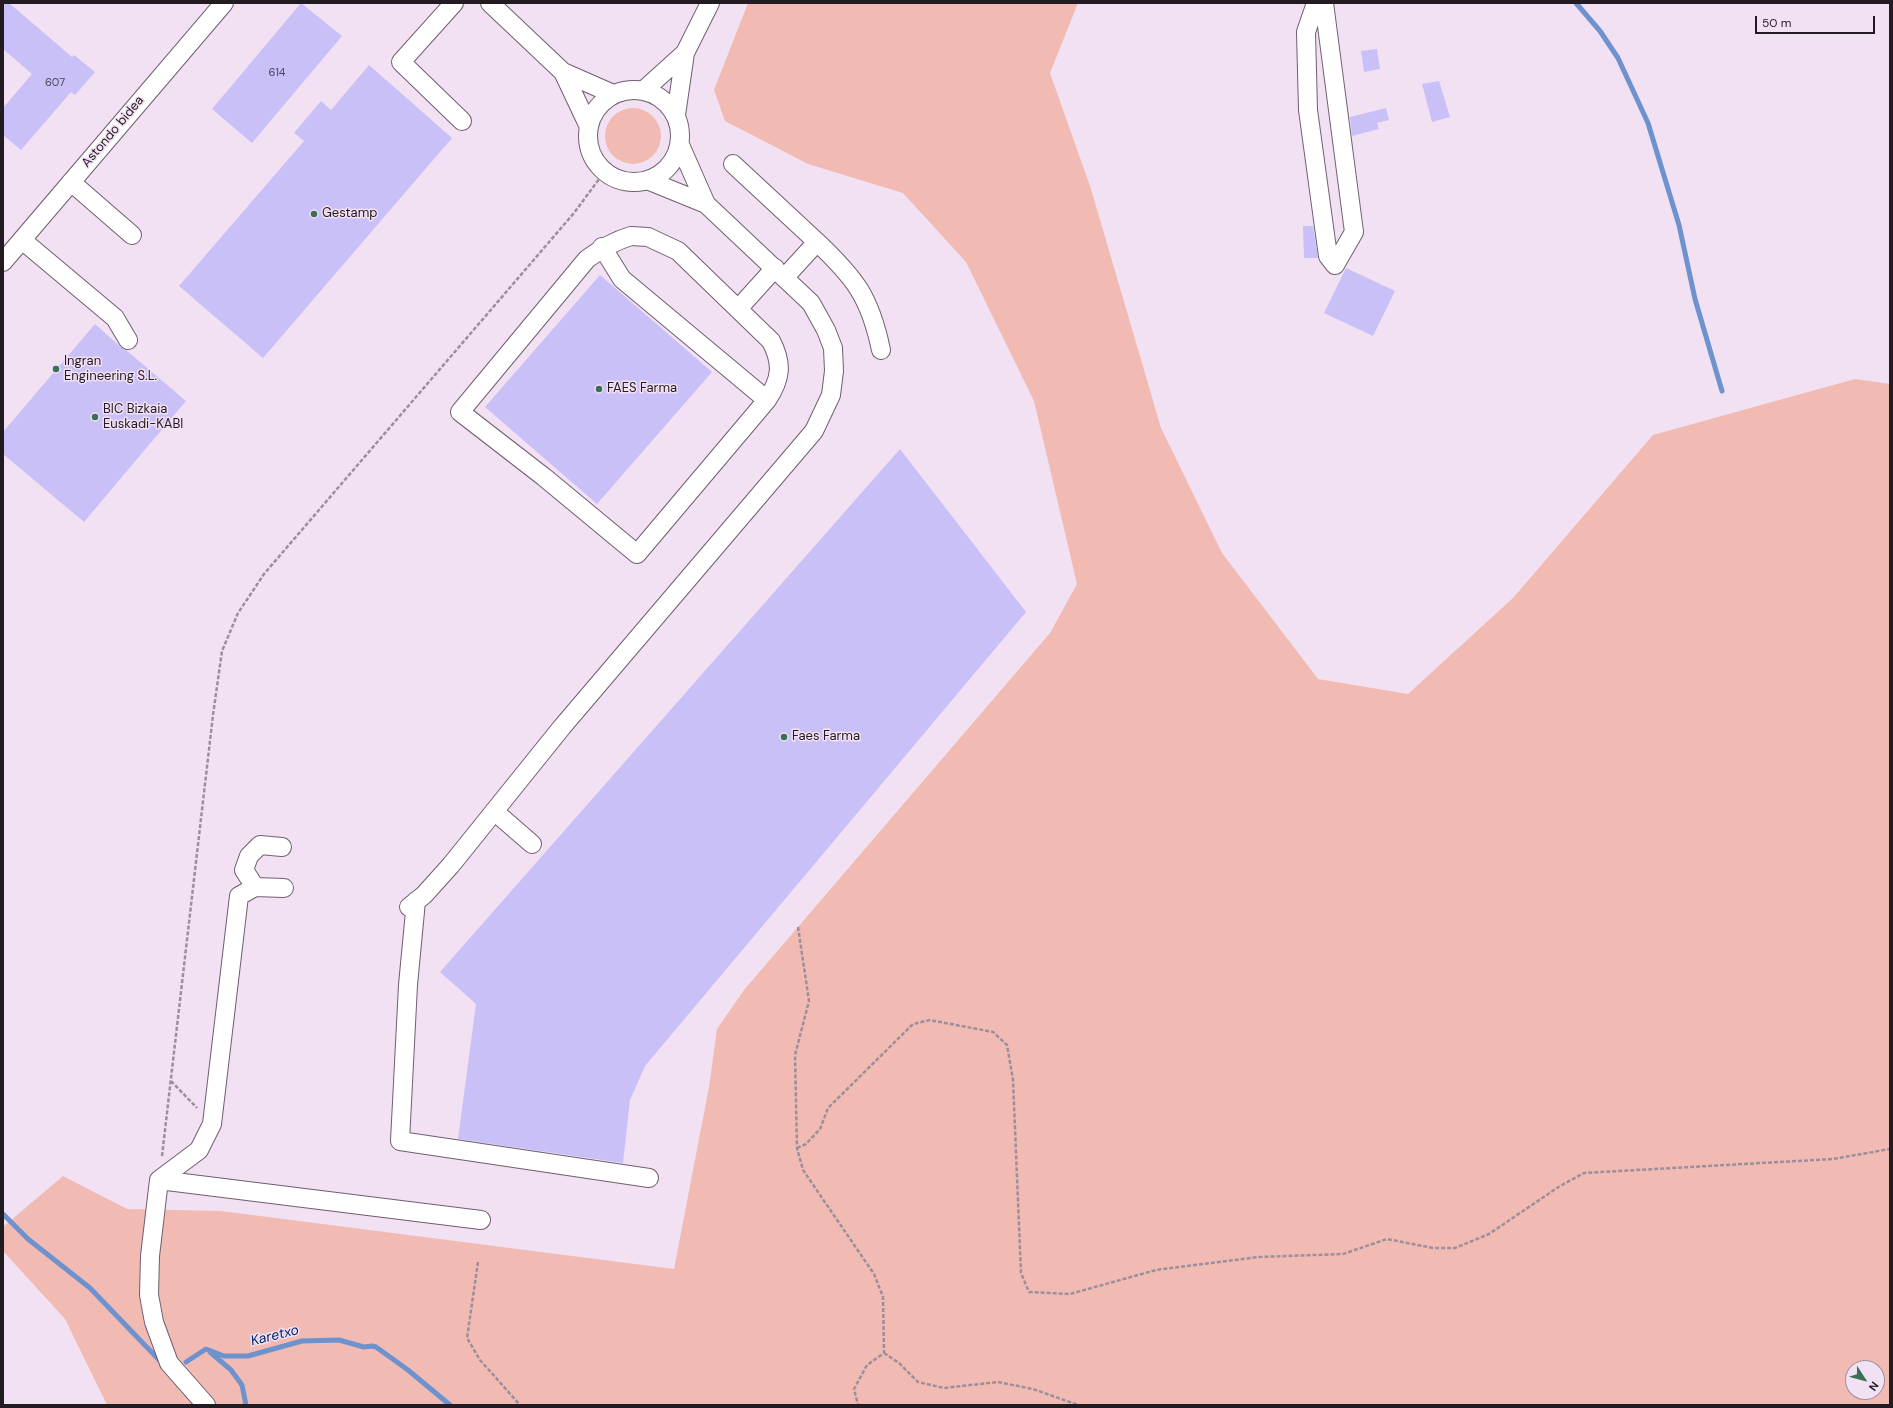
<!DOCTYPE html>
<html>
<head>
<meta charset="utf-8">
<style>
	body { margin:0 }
	#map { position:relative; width:1893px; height:1408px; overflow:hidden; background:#f2e0f3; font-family:"DM Sans",sans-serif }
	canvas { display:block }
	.frame { position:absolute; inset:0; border:4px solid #221c22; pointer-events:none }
	.north { position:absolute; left:1845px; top:1360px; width:40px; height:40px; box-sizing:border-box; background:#f2e0f3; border:1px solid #9f929f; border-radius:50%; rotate:126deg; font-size:11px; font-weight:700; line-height:16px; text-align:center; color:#221c22 }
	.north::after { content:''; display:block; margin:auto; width:14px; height:18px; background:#376f57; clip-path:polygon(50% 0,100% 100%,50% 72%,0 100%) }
	.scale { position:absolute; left:1755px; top:16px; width:120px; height:18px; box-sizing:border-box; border:2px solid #221c22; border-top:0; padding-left:5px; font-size:12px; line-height:14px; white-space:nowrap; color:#221c22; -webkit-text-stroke:3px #f2e0f3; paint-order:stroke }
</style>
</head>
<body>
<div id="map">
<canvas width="1893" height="1408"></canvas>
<div class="frame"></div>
<div class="north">N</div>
<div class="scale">50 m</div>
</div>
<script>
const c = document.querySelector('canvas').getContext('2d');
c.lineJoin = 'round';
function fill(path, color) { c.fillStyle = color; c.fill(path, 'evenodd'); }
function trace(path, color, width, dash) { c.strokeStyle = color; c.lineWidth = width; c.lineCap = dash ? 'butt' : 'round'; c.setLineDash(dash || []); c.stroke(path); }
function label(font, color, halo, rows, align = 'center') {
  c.font = font + ' "DM Sans",sans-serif'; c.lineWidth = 3; c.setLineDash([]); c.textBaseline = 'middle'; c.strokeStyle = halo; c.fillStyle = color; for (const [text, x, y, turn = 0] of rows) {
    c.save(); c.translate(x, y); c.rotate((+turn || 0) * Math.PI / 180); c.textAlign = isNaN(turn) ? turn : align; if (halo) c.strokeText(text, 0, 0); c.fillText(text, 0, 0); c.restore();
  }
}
fill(new Path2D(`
	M748,3H1078L1050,73L1091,189L1161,428L1222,553L1318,679L1408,694L1513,598L1653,435L1855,379L1890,384V1405H107L65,1319L3,1251V1227L63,1176L127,1209L221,1211L674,1269L709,1087L717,1029L744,990L1050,633L1077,584L1034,401L966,262L903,193L808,164L725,121L714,90ZM1853,1368H1877V1392H1853Z
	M605 136a28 28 0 1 1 56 0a28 28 0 1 1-56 0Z`), '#f1bbb3');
trace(new Path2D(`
	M1576,3L1600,31L1618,58L1648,123L1679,225L1695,299L1722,391
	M3,1214L28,1239L90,1288L162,1363
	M210,1352L231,1370L242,1385L246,1405
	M186,1362L206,1349L224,1356H248L302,1341L339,1340L364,1347L372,1346L376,1347L408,1370L450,1405`), '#6e92ce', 5);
fill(new Path2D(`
	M3,3H9L72,57L74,55L95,72L75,95L71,92L21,150L3,135V108L32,74L3,49Z
	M301,3L342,36L252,143L212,109Z
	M1377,49L1380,69L1364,72L1361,51Z
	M369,65L452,138L263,358L179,286L304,141L294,133L321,101L331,110Z
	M1439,81L1450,117L1432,122L1422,84Z
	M1386,108L1389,120L1377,123L1379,129L1352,136L1350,117Z
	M1303,226H1313L1318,258H1304Z
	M1346,268L1395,291L1373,336L1324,313Z
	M600,275L712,372L597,504L485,407Z
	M95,324L123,349L126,350L186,401L84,522L3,454V432Z
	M900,449L1026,612L645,1066L630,1100L623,1163L458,1139L476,1004L440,972Z`), '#c9c0f8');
const minor = new Path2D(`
	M454,3L401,62L462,121
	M490,3L563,72L613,94
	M1316,3L1306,32L1308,110L1328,256L1335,265L1354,232L1324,3
	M563,72L589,127
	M588 136a46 46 0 1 1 92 0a46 46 0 1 1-92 0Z
	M644,90L685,53
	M676,115L685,53L710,3
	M680,145L706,204
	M733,164L817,242
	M71,182L132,235
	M631,236L648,237L678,251L771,341C783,364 781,379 767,400L637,554L544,477L460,412L587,259C602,248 614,241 631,236Z
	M22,240L115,318L128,340
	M602,247L622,279L767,400
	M3,262L224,3
	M785,277L817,242C855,278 870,297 881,350
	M738,309L775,268
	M494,811L532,844
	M255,887L284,888
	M416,901L408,985L400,1141L649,1178
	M409,907L424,895L451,865L562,727L814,431L831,395L834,371L833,348L826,330L811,303L706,204L647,180
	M159,1180L481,1220
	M206,1405L169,1363L154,1322L149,1295L150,1256L159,1180L199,1150L212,1124L239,896L255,887L244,870L249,856L260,845L282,847`);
trace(minor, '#6f5f6f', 20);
trace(new Path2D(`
	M798,927L809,1001L795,1055L797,1148L803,1170L874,1274L883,1297L884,1353L867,1365L854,1389L858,1405
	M171,1081L197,1108
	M797,1148L806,1144L820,1129L828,1108L913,1024L930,1020L993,1032L1007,1045L1013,1080L1021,1273L1029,1292L1070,1294L1156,1270L1259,1257L1343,1254L1387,1239L1433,1248H1455L1489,1234L1560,1186L1584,1173L1833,1159L1890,1149
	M162,1156L213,715L222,651L238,613L264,574L574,213L605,171
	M478,1262L467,1338L480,1360L520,1405
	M884,1353L899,1363L918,1382L944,1388L998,1382L1033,1389L1078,1405`), '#9c8f9c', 2.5, [4, 2]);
trace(minor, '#fff', 18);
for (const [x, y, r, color] of [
	[314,214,4,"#376f57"],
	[56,369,4,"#376f57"],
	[599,389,4,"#376f57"],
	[95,417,4,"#376f57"],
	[784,737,4,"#376f57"]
]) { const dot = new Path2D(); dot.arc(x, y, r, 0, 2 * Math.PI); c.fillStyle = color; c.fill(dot); trace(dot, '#f2e0f3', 1.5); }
label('11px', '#4c4558', null, [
	["614",277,73],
	["607",55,83]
]);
label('13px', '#221c22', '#f2e0f3', [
	["Astondo bidea",113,132,-50]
]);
label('13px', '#221c22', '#f2e0f3', [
	["Gestamp",322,214],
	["Ingran",64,362],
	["Engineering S.L.",64,377],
	["FAES Farma",607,389],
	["BIC Bizkaia",103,410],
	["Euskadi-KABI",103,425],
	["Faes Farma",792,737]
], 'left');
label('italic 14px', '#00256a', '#f2e0f3', [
	["Karetxo",275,1336,-14]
]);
</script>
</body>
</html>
